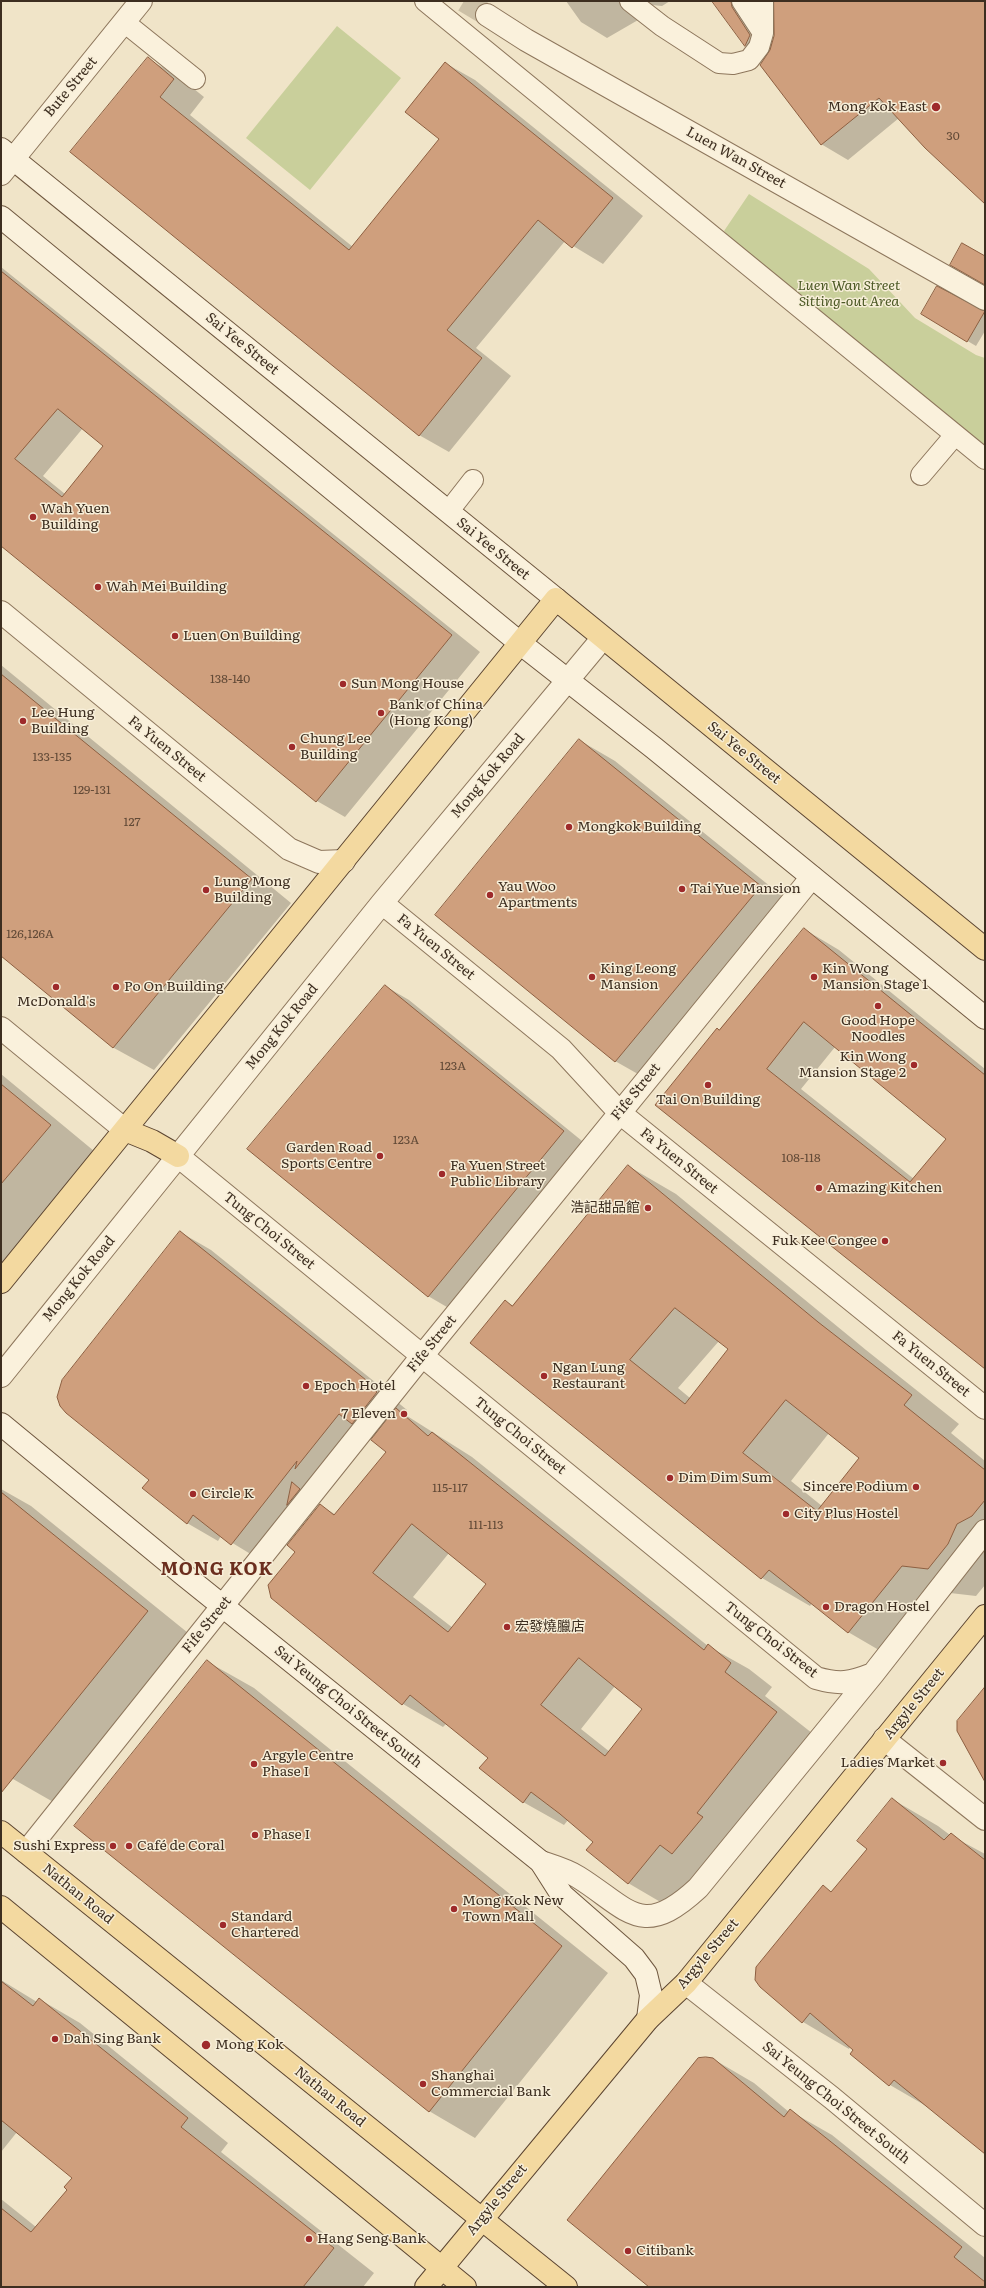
<!DOCTYPE html>
<html>
<head>
<meta charset="utf-8">
<style>
	body { margin:0 }
	#map { position:relative; width:986px; height:2288px; overflow:hidden; background:#f0e4c8; font-family:Literata,serif }
	canvas { display:block }
	.frame { position:absolute; inset:0; border:2px solid #3d2e20; pointer-events:none }
</style>
</head>
<body>
<div id="map">
<canvas width="986" height="2288"></canvas>
<div class="frame"></div>
</div>
<script>
const c = document.querySelector('canvas').getContext('2d');
c.lineJoin = 'round';
function fill(path, color) { c.fillStyle = color; c.fill(path, 'evenodd'); }
function trace(path, color, width, dash) { c.strokeStyle = color; c.lineWidth = width; c.lineCap = dash ? 'butt' : 'round'; c.setLineDash(dash || []); c.stroke(path); }
function label(font, color, halo, rows, align = 'center') {
  c.font = font + ' Literata,"Noto Sans TC",serif'; c.lineWidth = 3; c.setLineDash([]); c.textBaseline = 'middle'; c.strokeStyle = halo; c.fillStyle = color; for (const [text, x, y, turn = 0] of rows) {
    c.save(); c.translate(x, y); c.rotate((+turn || 0) * Math.PI / 180); c.textAlign = isNaN(turn) ? turn : align; if (halo) c.strokeText(text, 0, 0); c.fillText(text, 0, 0); c.restore();
  }
}
fill(new Path2D(`
	M337,26L401,78L310,190L246,138Z
	M749,194L869,269L915,318L976,355L985,358V445L739,248L724,231Z`), '#c9cf9b');
fill(new Path2D(`
	M566,1H670L662,6L652,5L647,10L645,16L607,38L581,22Z
	M713,1H985V202L899,118L848,160L821,144L767,57L746,45ZM768,4L775,8V33L773,44L759,23Z
	M148,59L178,76L204,97L190,115L353,247L440,139L445,63L475,80L643,216L603,264L565,241L476,348L511,376L449,452L419,435L72,152Z
	M1,267L480,652L345,817L317,801L1,545ZM83,428L104,446L65,494L43,476Z
	M979,311L985,312V331L976,346L922,314Z
	M1,665L291,903L154,1070L114,1048L1,955Z
	M579,740L615,761L797,908L652,1082L615,1061Z
	M804,929L839,950L985,1069V1367L720,1031ZM835,1047L948,1138L914,1179L801,1089Z
	M385,986L409,1000L587,1145L452,1310L428,1296Z
	M1,1074L94,1151L1,1265Z
	M628,1166L676,1194L866,1350L959,1424L951,1433L985,1461V1585L976,1596L950,1593L896,1660L848,1632L812,1603L810,1606L762,1578L472,1343L505,1301L514,1306ZM719,1341L729,1349L690,1398L678,1388ZM829,1433L860,1458L822,1506L791,1481Z
	M180,1232L211,1250L396,1399L395,1400L407,1410L404,1414L472,1457L708,1646L749,1669L772,1687L765,1696L817,1737L669,1907L628,1883L594,1842L568,1820L564,1825L523,1802L489,1757L447,1723L443,1727L403,1704L297,1552L320,1505L336,1515L388,1452L375,1437L369,1433L262,1561L221,1536L218,1541L187,1523L150,1480L58,1397L63,1381ZM449,1553L488,1584L453,1628L413,1597ZM615,1686L644,1709L610,1752L581,1729Z
	M1,1489L31,1506L198,1641L62,1807L13,1779L1,1769Z
	M208,1662L254,1688L608,1973L475,2138L429,2111Z
	M892,1799L938,1826L950,1835L985,1854V2153L933,2110L890,2085L851,2054L854,2050L850,2047L849,2049L803,2022L761,1987L755,1974L757,1967L823,1886L832,1892L868,1848Z
	M1,1980L37,2002L39,1999L80,2023L228,2143L221,2152L374,2273L363,2287H1V2199L36,2227L68,2189L73,2178L17,2132L1,2152Z
	M713,2059L754,2083L789,2112L790,2111L832,2135L985,2258V2287H650Z`), '#0003');
const building = new Path2D(`
	M712,1H731L732,7L750,35L745,46Z
	M774,1H985V204L925,148L879,98L821,145L760,65L770,50L774,36Z
	M148,57L174,79L160,97L349,250L439,139L405,112L445,62L613,198L572,248L538,220L447,330L482,358L419,436L70,152Z
	M962,243L985,256V285L950,265Z
	M1,271L452,635L316,802L1,546ZM58,409L103,446L62,497L15,459Z
	M937,286L985,311L967,342L921,314Z
	M1,674L252,879L113,1048L1,956Z
	M579,739L761,886L615,1062L435,915Z
	M804,928L985,1075V1369L655,1105L717,1028L719,1030ZM804,1022L946,1139L910,1182L767,1069Z
	M385,985L564,1131L428,1297L247,1149Z
	M1,1084L51,1125L1,1184Z
	M628,1165L818,1322L912,1395L904,1405L985,1470V1500L972,1516L957,1524L948,1544L928,1569L902,1566L848,1633L769,1570L761,1579L470,1343L505,1300L512,1306ZM675,1308L728,1349L685,1404L630,1360ZM786,1400L859,1458L817,1511L743,1453Z
	M180,1231L366,1380L365,1382L377,1392L352,1424L339,1414L295,1469L297,1461L231,1545L193,1515L187,1524L142,1488L149,1480L66,1413L60,1406L57,1397L62,1380Z
	M396,1408L428,1436L432,1432L704,1650L708,1644L731,1663L725,1672L777,1712L697,1813L703,1817L672,1854L660,1845L628,1884L586,1850L593,1842L560,1814L531,1792L523,1803L479,1768L488,1758L410,1695L402,1705L271,1598L268,1585L295,1552L287,1545L320,1504L334,1515L386,1452L371,1440ZM412,1524L486,1584L448,1632L373,1573ZM579,1658L642,1709L605,1756L541,1705Z
	M292,1482L300,1489L287,1505Z
	M1,1492L148,1611L1,1793Z
	M207,1660L562,1946L429,2112L74,1826Z
	M985,1687V1782L957,1731V1721Z
	M892,1798L944,1840L951,1833L985,1860V2154L894,2080L889,2086L850,2054L853,2050L810,2013L802,2023L760,1987L755,1980L756,1967L823,1885L831,1892L867,1849L857,1841Z
	M1,1981L33,2006L39,1998L188,2118L181,2127L334,2248L303,2287H1V2208L31,2232L67,2190L64,2187L72,2178L1,2120Z
	M706,2057L713,2058L784,2117L790,2109L962,2247L954,2257L985,2282V2287H649L567,2220L698,2058Z`);
fill(building, '#cf9f7d');
trace(building, '#8d5f41', 1);
trace(new Path2D(`
	M464,1L487,15`), '#ccc0a6', 22, [22, 11]);
const lane = new Path2D(`
	M425,1L985,459
	M630,1L662,26L719,63L733,64L749,60L759,47L763,33V1
	M742,1L763,33
	M124,22L195,79
	M921,475L955,435
	M448,512L473,480`);
const street = new Path2D(`
	M487,15L526,40L985,299
	M1,174L141,1
	M1,612L289,849L319,862L344,861
	M382,903L561,1049L620,1113L985,1408
	M1,1028L125,1130
	M178,1156L816,1678C840,1685 850,1683 873,1674
	M1,1376L382,903L602,639
	M884,1739L985,1819
	M26,1852L422,1356L812,877
	M541,1862C553,1866 567,1870 578,1877C628,1908 641,1941 698,1888L873,1674L985,1531
	M686,1983L832,2098L985,2225`);
const secondary = new Path2D(`
	M1,149L556,599
	M1,217L520,643L654,748L985,1018
	M1,1424L184,1575L541,1862L562,1895L634,1958L646,1974L651,1995L648,2019`);
const primary = new Path2D(`
	M125,1130L152,1141L178,1156
	M1,1282L556,599L985,949
	M1,1832L566,2287
	M1,1907L465,2287
	M426,2287L648,2019L686,1983L985,1616`);
trace(lane, '#8d765c', 22);
trace(street, '#8d765c', 24);
trace(secondary, '#6f573f', 24);
trace(primary, '#5b4430', 24);
trace(lane, '#faf1dc', 20);
trace(street, '#faf1dc', 22);
trace(secondary, '#faf1dc', 22);
trace(primary, '#f3d9a0', 22);
for (const [x, y, r, color] of [
	[936,107,5,"#9e2a2b"],
	[33,517,4,"#9e2a2b"],
	[98,587,4,"#9e2a2b"],
	[175,636,4,"#9e2a2b"],
	[343,684,4,"#9e2a2b"],
	[381,713,4,"#9e2a2b"],
	[23,721,4,"#9e2a2b"],
	[292,747,4,"#9e2a2b"],
	[569,827,4,"#9e2a2b"],
	[682,889,4,"#9e2a2b"],
	[206,890,4,"#9e2a2b"],
	[490,895,4,"#9e2a2b"],
	[592,977,4,"#9e2a2b"],
	[814,977,4,"#9e2a2b"],
	[56,987,4,"#9e2a2b"],
	[116,987,4,"#9e2a2b"],
	[878,1006,4,"#9e2a2b"],
	[914,1065,4,"#9e2a2b"],
	[708,1085,4,"#9e2a2b"],
	[380,1156,4,"#9e2a2b"],
	[442,1174,4,"#9e2a2b"],
	[819,1188,4,"#9e2a2b"],
	[648,1208,4,"#9e2a2b"],
	[885,1241,4,"#9e2a2b"],
	[544,1376,4,"#9e2a2b"],
	[306,1386,4,"#9e2a2b"],
	[404,1414,4,"#9e2a2b"],
	[670,1478,4,"#9e2a2b"],
	[916,1487,4,"#9e2a2b"],
	[193,1494,4,"#9e2a2b"],
	[786,1514,4,"#9e2a2b"],
	[826,1607,4,"#9e2a2b"],
	[507,1627,4,"#9e2a2b"],
	[943,1763,4,"#9e2a2b"],
	[254,1764,4,"#9e2a2b"],
	[255,1835,4,"#9e2a2b"],
	[113,1846,4,"#9e2a2b"],
	[129,1846,4,"#9e2a2b"],
	[454,1909,4,"#9e2a2b"],
	[223,1925,4,"#9e2a2b"],
	[55,2039,4,"#9e2a2b"],
	[206,2045,5,"#9e2a2b"],
	[423,2084,4,"#9e2a2b"],
	[309,2239,4,"#9e2a2b"],
	[628,2251,4,"#9e2a2b"]
]) { const dot = new Path2D(); dot.arc(x, y, r, 0, 2 * Math.PI); c.fillStyle = color; c.fill(dot); trace(dot, '#f7eed8', 1.5); }
label('12px', '#624a37', null, [
	["30",953,136],
	["138-140",230,679],
	["133-135",52,757],
	["129-131",92,790],
	["127",132,822],
	["126,126A",30,934],
	["123A",453,1066],
	["123A",406,1140],
	["108-118",801,1158],
	["115-117",450,1488],
	["111-113",486,1525]
]);
label('14px', '#3d2e20', '#f7eed8', [
	["Bute Street",71,87,-50],
	["Luen Wan Street",736,158,29],
	["Sai Yee Street",242,344,39],
	["Sai Yee Street",493,549,39],
	["Fa Yuen Street",167,749,39],
	["Sai Yee Street",744,753,39],
	["Mong Kok Road",488,776,-50],
	["Fa Yuen Street",436,947,39],
	["Mong Kok Road",282,1027,-51],
	["Fife Street",636,1092,-51],
	["Fa Yuen Street",679,1161,39],
	["Tung Choi Street",269,1231,39],
	["Mong Kok Road",79,1279,-51],
	["Fife Street",432,1344,-51],
	["Fa Yuen Street",931,1364,39],
	["Tung Choi Street",520,1436,39],
	["Fife Street",207,1625,-51],
	["Tung Choi Street",771,1640,38],
	["Argyle Street",914,1704,-51],
	["Sai Yeung Choi Street South",348,1707,39],
	["Nathan Road",78,1894,39],
	["Argyle Street",708,1954,-50],
	["Nathan Road",330,2097,39],
	["Sai Yeung Choi Street South",836,2103,39],
	["Argyle Street",497,2200,-51]
]);
label('14px', '#3d2e20', '#f7eed8', [
	["Mong Kok East",927,107,"right"],
	["Wah Yuen",41,509],
	["Building",41,525],
	["Wah Mei Building",106,587],
	["Luen On Building",183,636],
	["Sun Mong House",351,684],
	["Bank of China",389,705],
	["(Hong Kong)",389,721],
	["Lee Hung",31,713],
	["Building",31,729],
	["Chung Lee",300,739],
	["Building",300,755],
	["Mongkok Building",577,827],
	["Lung Mong",214,882],
	["Building",214,898],
	["Yau Woo",498,887],
	["Apartments",498,903],
	["Tai Yue Mansion",690,889],
	["King Leong",600,969],
	["Mansion",600,985],
	["Kin Wong",822,969],
	["Mansion Stage 1",822,985],
	["Po On Building",124,987],
	["McDonald's",56,1002,"center"],
	["Good Hope",878,1021,"center"],
	["Noodles",878,1037,"center"],
	["Kin Wong",906,1057,"right"],
	["Mansion Stage 2",906,1073,"right"],
	["Tai On Building",708,1100,"center"],
	["Garden Road",372,1148,"right"],
	["Sports Centre",372,1164,"right"],
	["Fa Yuen Street",450,1166],
	["Public Library",450,1182],
	["Amazing Kitchen",827,1188],
	["浩記甜品館",640,1208,"right"],
	["Fuk Kee Congee",877,1241,"right"],
	["Ngan Lung",552,1368],
	["Restaurant",552,1384],
	["Epoch Hotel",314,1386],
	["7 Eleven",396,1414,"right"],
	["Dim Dim Sum",678,1478],
	["Sincere Podium",908,1487,"right"],
	["Circle K",201,1494],
	["City Plus Hostel",794,1514],
	["Dragon Hostel",834,1607],
	["宏發燒臘店",515,1627],
	["Argyle Centre",262,1756],
	["Phase I",262,1772],
	["Ladies Market",935,1763,"right"],
	["Phase I",263,1835],
	["Sushi Express",105,1846,"right"],
	["Café de Coral",137,1846],
	["Mong Kok New",462,1901],
	["Town Mall",462,1917],
	["Standard",231,1917],
	["Chartered",231,1933],
	["Dah Sing Bank",63,2039],
	["Mong Kok",215,2045],
	["Shanghai",431,2076],
	["Commercial Bank",431,2092],
	["Hang Seng Bank",317,2239],
	["Citibank",636,2251]
], 'left');
label('italic 14px', '#4d5a26', '#f7eed8', [
	["Luen Wan Street",849,286],
	["Sitting-out Area",849,302]
]);
c.letterSpacing = '1px';
label('bold 18px', '#6b2e1e', '#f7eed8', [
	["MONG KOK",217,1570]
]);
c.letterSpacing = '0px';
</script>
</body>
</html>
